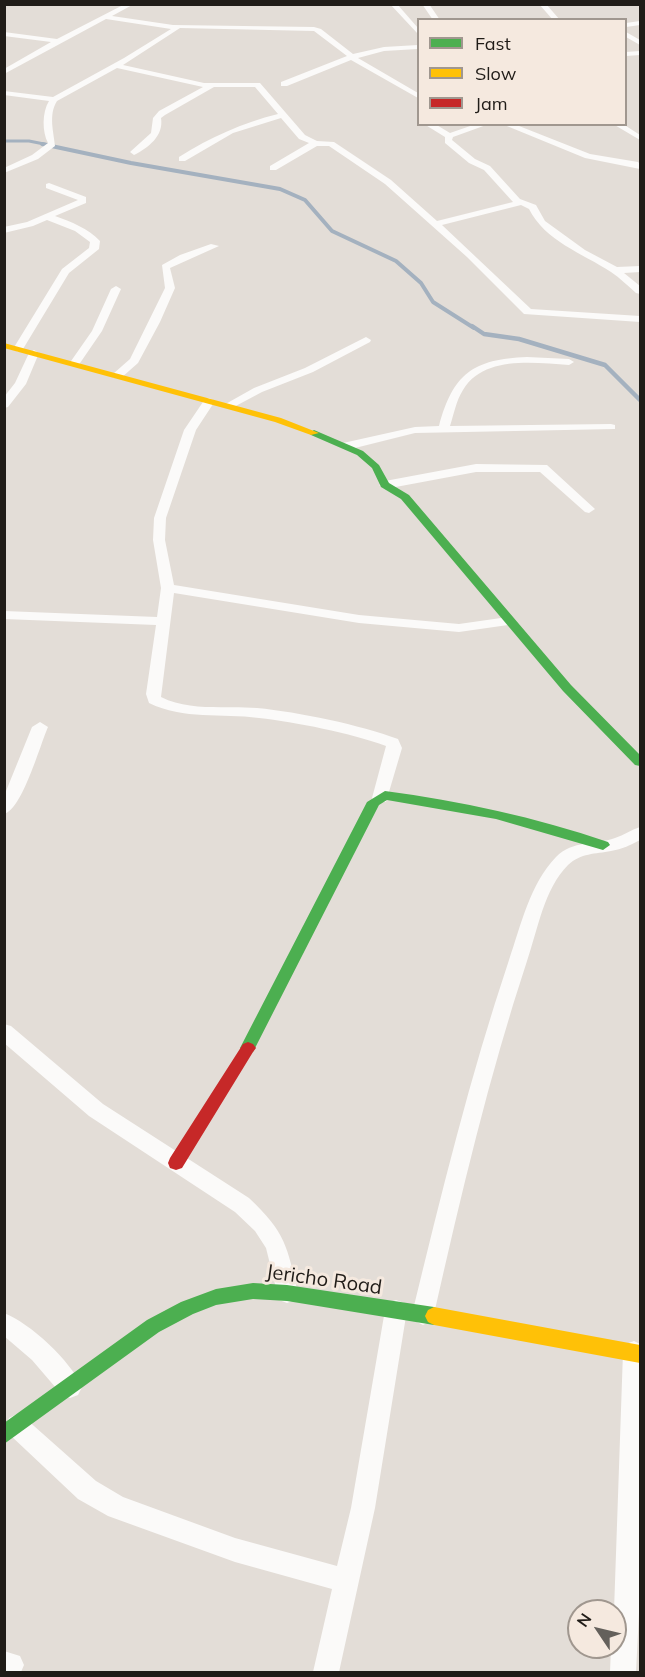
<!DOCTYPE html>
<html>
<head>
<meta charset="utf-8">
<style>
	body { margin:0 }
	#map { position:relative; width:645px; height:1677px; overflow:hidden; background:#e3ddd7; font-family:Mulish,sans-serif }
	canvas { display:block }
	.frame { position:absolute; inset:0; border:6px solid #201c18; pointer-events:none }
	.legend { position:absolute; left:417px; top:18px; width:210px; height:108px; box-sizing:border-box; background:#f5e9df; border:2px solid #a0978f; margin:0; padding:8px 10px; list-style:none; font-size:18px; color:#201c18 }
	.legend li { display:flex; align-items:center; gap:12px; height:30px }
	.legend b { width:30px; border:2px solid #a0978f }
	.north { position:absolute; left:567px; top:1599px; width:60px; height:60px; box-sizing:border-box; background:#f5e9df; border:2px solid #a0978f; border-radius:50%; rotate:305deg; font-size:16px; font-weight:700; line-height:24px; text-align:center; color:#201c18 }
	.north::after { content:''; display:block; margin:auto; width:21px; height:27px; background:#64605b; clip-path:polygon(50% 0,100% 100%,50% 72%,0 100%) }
</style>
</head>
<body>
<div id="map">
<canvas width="645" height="1677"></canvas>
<div class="frame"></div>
<ul class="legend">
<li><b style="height:8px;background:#4caf50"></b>Fast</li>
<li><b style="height:8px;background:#ffc107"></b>Slow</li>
<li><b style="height:8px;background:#c62828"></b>Jam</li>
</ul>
<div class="north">N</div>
</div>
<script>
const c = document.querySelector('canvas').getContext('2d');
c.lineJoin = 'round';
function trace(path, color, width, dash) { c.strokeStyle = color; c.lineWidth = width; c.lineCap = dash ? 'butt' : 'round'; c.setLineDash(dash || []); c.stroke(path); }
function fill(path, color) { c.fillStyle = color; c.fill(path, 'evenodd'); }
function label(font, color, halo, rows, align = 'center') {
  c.font = font + ' Mulish,sans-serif'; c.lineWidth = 6; c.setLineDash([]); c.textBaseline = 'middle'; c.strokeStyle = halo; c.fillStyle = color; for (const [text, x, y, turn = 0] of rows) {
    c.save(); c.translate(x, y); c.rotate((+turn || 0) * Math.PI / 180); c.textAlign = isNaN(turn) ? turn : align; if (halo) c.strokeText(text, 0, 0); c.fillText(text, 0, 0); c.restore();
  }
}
trace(new Path2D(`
	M4,141H29L49,145`), '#a4b1bf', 3);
trace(new Path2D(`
	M42,144L131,163L280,189L305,200L332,231L396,261L421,283L433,302L474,328`), '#a4b1bf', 4);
trace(new Path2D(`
	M472,326L484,334L519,339L605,365L640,400`), '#a4b1bf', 4.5);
fill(new Path2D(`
	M125,4H134L112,16L173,25L314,27L321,29L353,54L384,47L418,45V49L384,51L358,58L418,93V98L351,60L287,86H281V82L347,56L314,31L180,28L123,65L204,83H260L305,135L317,141L334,142L391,180L437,221L513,202L484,170L469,163L445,143V137L424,124H435L450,133L476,124H489L453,137L452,140L475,159L490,166L520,199L536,205L545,221L585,250L617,267L640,266V272L624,273L640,286V294L636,293C628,286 620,278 611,272C582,253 545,241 529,209L521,205L442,225L531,309L640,316V322L524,314L467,257L385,184L329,146H317L276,170H270V166L309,143L299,139L281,118L233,133L185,161H179V157C211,137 242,123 278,114L255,87H214L165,115L161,118C164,136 148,148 134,155L130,152L151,133L153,118L159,111L203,87L117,68L57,101C48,115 54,133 55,146L38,159L4,173V168L32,155L48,143C42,132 42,112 49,101L4,95V91L53,97L124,58L171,29L106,19L4,74V69L51,42L4,36V32L57,39Z
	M390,4H397L418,28V34Z
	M422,4H429L440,20H433Z
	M539,4H546L560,20H553Z
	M640,21V25L626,27V23Z
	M626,32L640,40V45L626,37Z
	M640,51V55L626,56V52Z
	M502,124H514L590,154L638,162L640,164V169L585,158Z
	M613,124H623L640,135V140Z
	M49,183L86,197V203L55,216C71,222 88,228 100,241L99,249L69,273L23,349L18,352L13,349L62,269L89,248L90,242L75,231L47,220L33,226L4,233V227L27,222L78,200L46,188V184Z
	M211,244L219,246L170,268L175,288L160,322L138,363L121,378H113V374L130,359L165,288L162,265L180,255Z
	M116,286L121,289L102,331L78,366H70L69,364L92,331L111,289Z
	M366,337L371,340L370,342L313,372L262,392L232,408H224L222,406L254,388L305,368Z
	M34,350L39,353L26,384L8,407L4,408V397L15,383L29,353Z
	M527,357L569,359L574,362L569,365C535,363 484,355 463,390C456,401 454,414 450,426L611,424L615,425V429L415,433L347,450L341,446L343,443L415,427L439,426C453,374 473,359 527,357Z
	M209,398L215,401L196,430L166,518L165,540L174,585L359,615L459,624L508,617L515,621L508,625L459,632L359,623L174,593L161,697C191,712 225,705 257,708C299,712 360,725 398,739L402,748L386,802H374L372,798L386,746C351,733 295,722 259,718C221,713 184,720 149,703L146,694L156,625L4,619V611L157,617L161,588L153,540L154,518L184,430L205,399Z
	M476,464L547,465L595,509L589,513L585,512L540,472H476L385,489L379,485L385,481Z
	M40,722L48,727C40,745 22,810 4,814V796L32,727Z
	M640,827V840C631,845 622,849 611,851C595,854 581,853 568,865C544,889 538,929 527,961C489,1076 461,1195 434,1314L431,1321L423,1325L415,1321L412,1314C441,1195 470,1076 509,960C521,925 530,884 556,857C573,840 595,845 615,838C624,835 631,830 640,827Z
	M4,1024L11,1026L103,1104L249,1198C286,1233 287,1246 298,1293L295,1300L287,1303L279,1300L266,1248L255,1231L235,1212L89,1116L4,1043Z
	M396,1300L404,1303L407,1310L375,1508L339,1672H313L332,1589L235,1562L108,1516L78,1499L9,1434L5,1426L9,1418L17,1414L25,1418L96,1481L123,1497L235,1538L337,1566L351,1508L385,1310L388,1303Z
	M4,1313C30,1323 71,1361 82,1387L78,1395L70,1398L62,1395L32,1360L4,1336Z
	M634,1341L640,1344V1593L636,1672H610L611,1647H615L614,1611L623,1352L626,1344Z
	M4,1651L20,1656L24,1665L21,1672H4Z`), '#fbfaf9');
fill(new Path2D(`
	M314,430L363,451L379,465L389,483L409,495L571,685L640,755V766L635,765L563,691L401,499L381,487L372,468L357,455L311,435L309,433Z
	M385,791C461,801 535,817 608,842L610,845L603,850L496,819L387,800L379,805L253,1052L248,1054L243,1052L240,1048L367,802Z
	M253,1283L287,1285L434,1307L440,1310L443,1316L440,1322L434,1325L287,1301L253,1299L216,1305L193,1314L159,1332L4,1444V1423L147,1320L181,1302L216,1289Z`), '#4caf50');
fill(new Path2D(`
	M4,343L281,418L319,433L311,435L275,422L4,348Z
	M434,1307L640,1345V1363L434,1325L428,1322L425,1316L428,1310Z`), '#ffc107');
fill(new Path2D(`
	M248,1042L253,1044L256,1048L253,1052L182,1168L176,1170L170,1168L168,1163L170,1158L243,1044Z`), '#c62828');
label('20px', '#201c18', '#f5e9df', [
	["Jericho Road",324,1280,8]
]);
</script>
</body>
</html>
